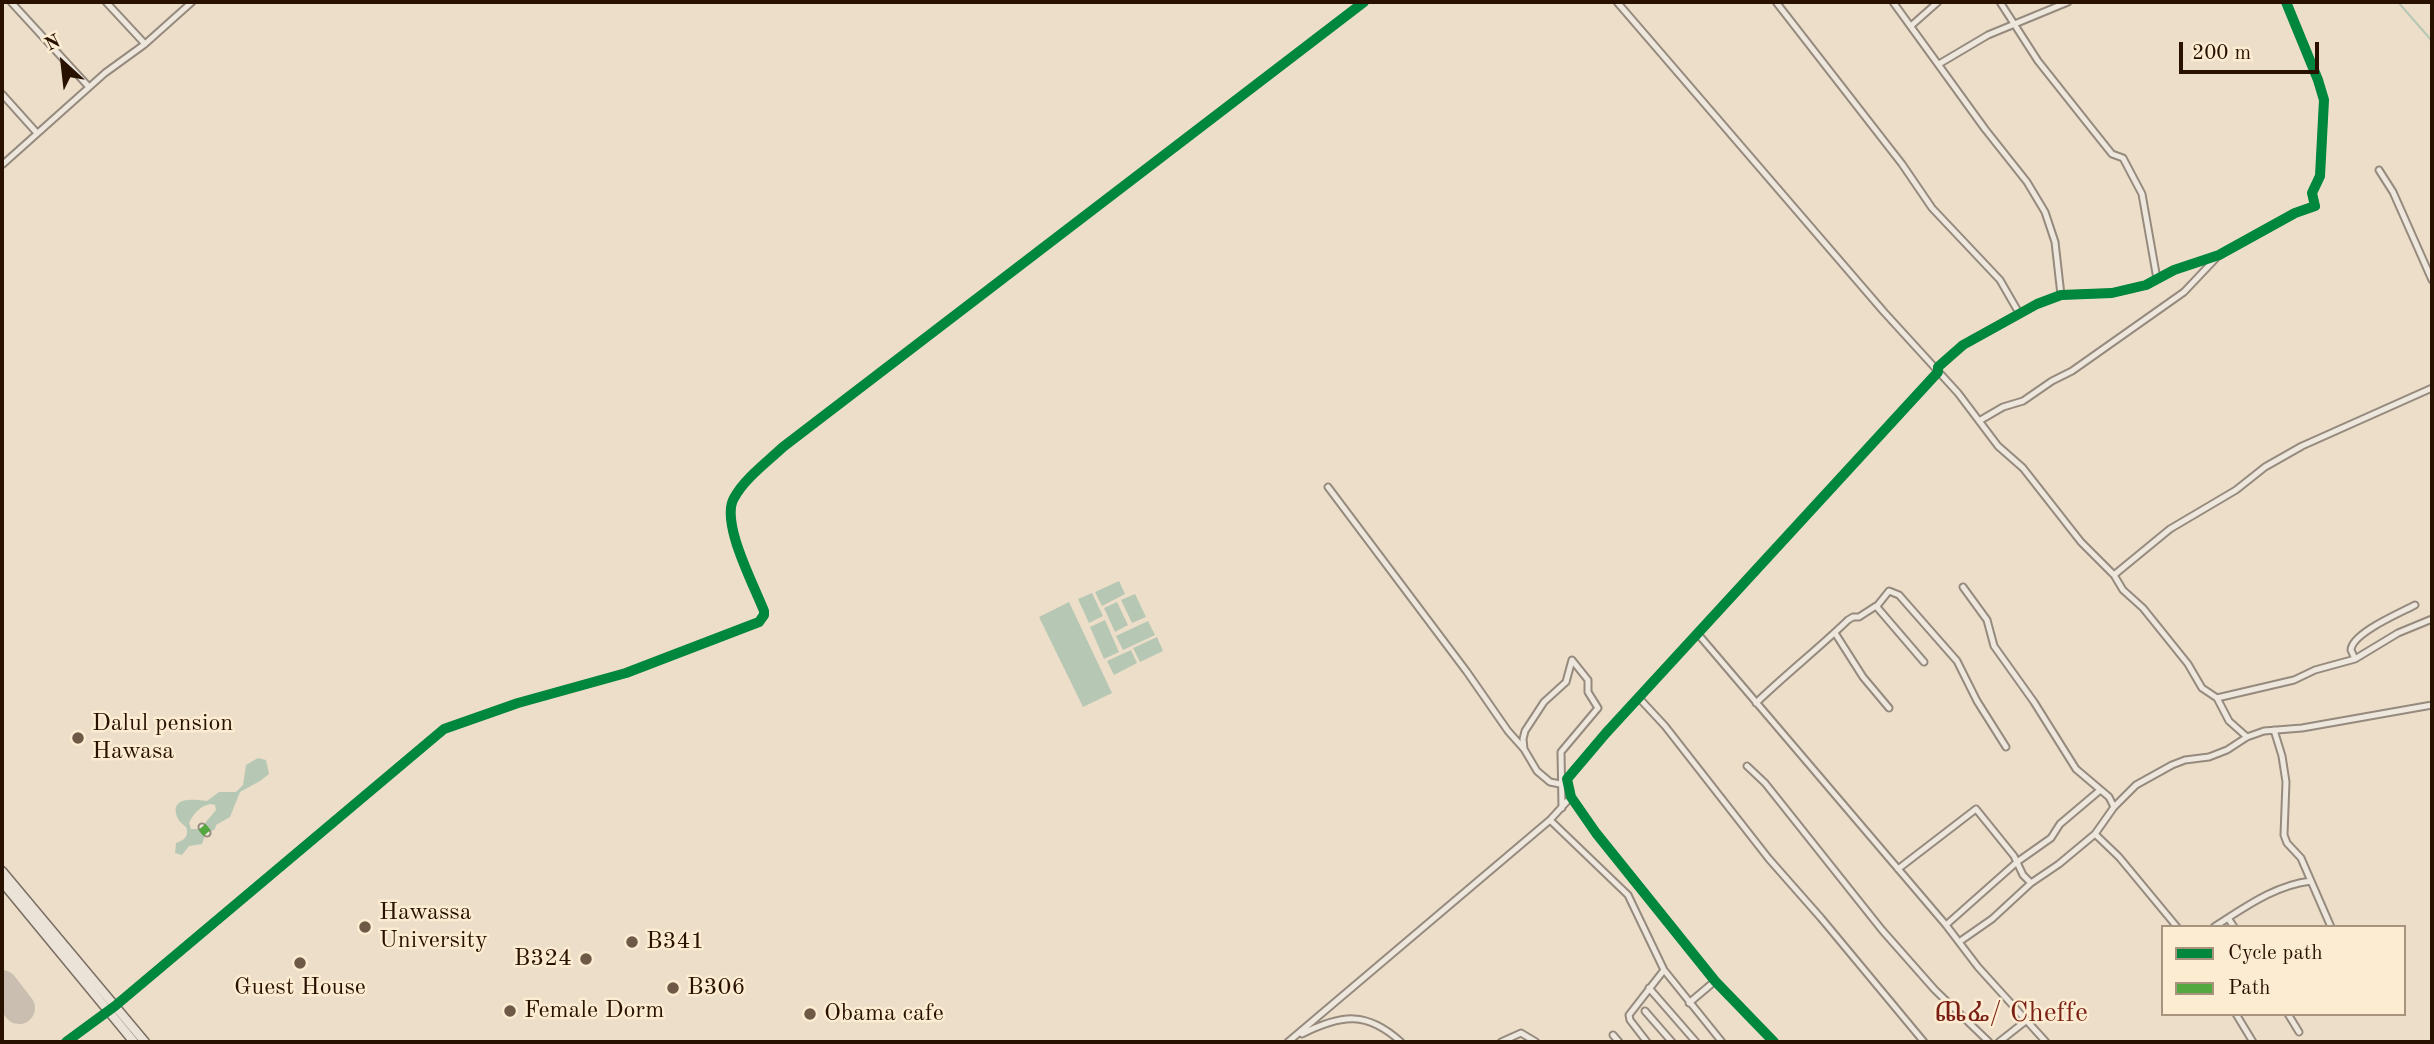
<!DOCTYPE html>
<html>
<head>
<meta charset="utf-8">
<style>
	body { margin:0 }
	#map { position:relative; width:2434px; height:1044px; overflow:hidden; background:#ecdec9; font-family:"Old Standard TT",serif }
	canvas { display:block }
	.frame { position:absolute; inset:0; border:4px solid #291100; pointer-events:none }
	.legend { position:absolute; left:2161px; top:925px; width:245px; height:91px; box-sizing:border-box; background:#fcecd2; border:2px solid #a8947e; margin:0; padding:9px 12px; list-style:none; font-size:21px; color:#291100 }
	.legend li { display:flex; align-items:center; gap:14px; height:35px }
	.legend b { width:35px; border:2px solid #a8947e }
	.north { position:absolute; left:28px; top:28px; width:70px; height:70px; -webkit-text-stroke:5px #fcecd2; paint-order:stroke; rotate:333deg; font-size:19px; font-weight:700; line-height:28px; text-align:center; color:#291100 }
	.north::after { content:''; display:block; margin:auto; width:24px; height:32px; background:#291100; clip-path:polygon(50% 0,100% 100%,50% 72%,0 100%) }
	.scale { position:absolute; left:2179px; top:42px; width:140px; height:32px; box-sizing:border-box; border:4px solid #291100; border-top:0; padding-left:9px; font-size:21px; line-height:24px; white-space:nowrap; color:#291100; -webkit-text-stroke:5px #fcecd2; paint-order:stroke }
</style>
</head>
<body>
<div id="map">
<canvas width="2434" height="1044"></canvas>
<div class="frame"></div>
<ul class="legend">
<li><b style="height:9px;background:#00873e"></b>Cycle path</li>
<li><b style="height:9px;background:#53a840"></b>Path</li>
</ul>
<div class="north">N</div>
<div class="scale">200 m</div>
</div>
<script>
const c = document.querySelector('canvas').getContext('2d');
c.lineJoin = 'round';
function fill(path, color) { c.fillStyle = color; c.fill(path, 'evenodd'); }
function trace(path, color, width, dash) { c.strokeStyle = color; c.lineWidth = width; c.lineCap = dash ? 'butt' : 'round'; c.setLineDash(dash || []); c.stroke(path); }
function label(font, color, halo, rows, align = 'center') {
  c.font = font + ' "Old Standard TT","Noto Serif Ethiopic",serif'; c.lineWidth = 5; c.setLineDash([]); c.textBaseline = 'middle'; c.strokeStyle = halo; c.fillStyle = color; for (const [text, x, y, turn = 0] of rows) {
    c.save(); c.translate(x, y); c.rotate((+turn || 0) * Math.PI / 180); c.textAlign = isNaN(turn) ? turn : align; if (halo) c.strokeText(text, 0, 0); c.fillText(text, 0, 0); c.restore();
  }
}
fill(new Path2D(`
	M1119,581L1125,594L1102,606L1095,592Z
	M1092,593L1103,616L1089,623L1078,599Z
	M1135,594L1146,617L1132,623L1121,600Z
	M1069,602L1112,693L1083,707L1039,617Z
	M1117,602L1128,625L1115,632L1104,608Z
	M1105,620L1119,652L1104,659L1090,627Z
	M1148,621L1155,635L1123,650L1116,636Z
	M1157,637L1163,651L1140,662L1133,648Z
	M1131,650L1137,663L1114,675L1107,661Z
	M258,758L266,760L269,774L260,781L240,792L230,817L216,825L215,829L205,835L202,844L189,846L182,855L175,853L176,843C181,841 187,839 187,832C188,825 181,825 178,819C168,796 193,799 207,801L219,792H236L243,785L246,765ZM210,804L215,805L216,810L200,829H191L189,823C194,813 199,807 210,804Z`), '#b6c8b4');
trace(new Path2D(`
	M2398,2L2432,41`), '#b6c8b4', 2);
trace(new Path2D(`
	M2,986L19,1008`), '#c9beaf', 32);
const minor = new Path2D(`
	M11,2L89,87
	M106,2L145,44
	M1617,2L1884,312L1958,393L1998,446L2023,468L2081,542L2114,575L2123,590L2143,608L2188,664L2202,688L2217,698L2229,721L2247,737
	M1776,2L1902,164L1932,208L2000,280L2019,313
	M1893,2L1985,129L2027,182L2045,212L2055,242L2061,295
	M2000,2L2038,61L2092,129L2112,154L2123,158L2142,194L2157,279
	M1912,25L1938,2
	M1939,64L1988,35L2068,2
	M2,94L37,133
	M2,165L105,73L145,44L192,2
	M2379,170L2393,192L2432,280
	M1979,421L2003,407L2023,401L2052,381L2072,371L2184,292L2219,255
	M1328,487L1467,672L1508,731L1524,749
	M2114,575L2170,529L2236,490L2265,467L2302,446L2432,388
	M1963,587L1987,620L1994,646L2034,702L2076,769L2109,797L2114,807
	M1877,606L1889,591L1899,595L1957,661L1977,701L2006,747
	M1835,633L1863,677L1889,708
	M1698,634L1946,925L1978,967L2046,1042
	M2355,659L2351,650C2352,633 2400,613 2415,605
	M1639,698L1665,726L1769,859L1821,918L1924,1042
	M2217,698L2294,680L2315,670L2355,659L2398,633L2432,619
	M1756,703C1786,674 1818,649 1848,620L1853,617H1859L1876,606L1924,662
	M2274,730L2282,756L2286,782L2284,835L2287,843L2301,858L2331,927
	M1747,766L1765,783L1882,930L1935,990L1989,1042
	M1560,784L1550,782L1537,771L1524,749L1523,739L1525,731L1544,702L1566,682L1572,660L1588,680V692L1598,708L1561,752L1562,808
	M1550,820L1628,895L1664,970L1722,1042
	M202,827L207,833
	M2095,834L2119,857L2177,927
	M1898,869L1976,809L2014,856L2023,875L2031,883
	M2228,918L2234,927
	M1946,925L2017,862L2051,838L2060,824L2099,791
	M2214,927C2244,908 2275,885 2311,881
	M1959,942L1992,919L2031,883L2059,864L2095,834L2114,807L2136,785L2172,765L2185,760L2209,757L2227,750L2247,737L2264,731L2302,728L2432,705
	M1649,988L1696,1042
	M1689,1003L1715,981
	M1645,1011L1672,1042
	M2236,1014L2253,1042
	M2288,1014L2299,1032
	M1302,1034C1342,1014 1367,1011 1401,1042
	M1613,1035L1619,1042
	M66,1042L115,1006L444,729L518,703L626,673L759,622L764,615V611C754,585 720,522 734,498C745,478 767,462 783,447L1364,2
	M1288,1042L1550,820L1571,797
	M1501,1042L1521,1033L1536,1042
	M1647,1042L1630,1020L1629,1015L1664,970
	M1774,1042L1715,981L1596,833L1571,797L1567,779L1606,733L1938,372V367L1963,345L2037,304L2061,295L2112,293L2146,285L2174,270L2219,255L2295,213L2315,206L2312,193L2320,176L2324,100L2318,80L2286,2
	M1999,1042L2027,1020`);
const highway = new Path2D(`
	M2,871L145,1042
	M2,882L134,1042`);
trace(minor, '#958a7d', 9);
trace(highway, '#7a6e62', 11);
trace(minor, '#eee7dd', 5);
trace(highway, '#ebe3d7', 8);
trace(new Path2D(`
	M202,827L207,833`), '#53a840', 9, [18, 9]);
trace(new Path2D(`
	M66,1042L115,1006L444,729L518,703L626,673L759,622L764,615V611C754,585 720,522 734,498C745,478 767,462 783,447L1364,2
	M1774,1042L1715,981L1596,833L1571,797L1567,779L1606,733L1938,372V367L1963,345L2037,304L2061,295L2112,293L2146,285L2174,270L2219,255L2295,213L2315,206L2312,193L2320,176L2324,100L2318,80L2286,2`), '#00873e', 10);
for (const [x, y, r, color] of [
	[78,738,7,"#6d5946"],
	[365,927,7,"#6d5946"],
	[632,942,7,"#6d5946"],
	[586,959,7,"#6d5946"],
	[300,963,7,"#6d5946"],
	[673,988,7,"#6d5946"],
	[510,1011,7,"#6d5946"],
	[810,1014,7,"#6d5946"]
]) { const dot = new Path2D(); dot.arc(x, y, r, 0, 2 * Math.PI); c.fillStyle = color; c.fill(dot); trace(dot, '#fcecd2', 2.5); }
label('24px', '#291100', '#fcecd2', [
	["Dalul pension",92,724],
	["Hawasa",92,752],
	["Hawassa",379,913],
	["University",379,941],
	["B341",646,942],
	["B324",572,959,"right"],
	["Guest House",300,988,"center"],
	["B306",687,988],
	["Female Dorm",524,1011],
	["Obama cafe",824,1014]
], 'left');
label('28px', '#7a1f14', '#fcecd2', [
	["ጨፌ/ Cheffe",2011,1014]
]);
</script>
</body>
</html>
